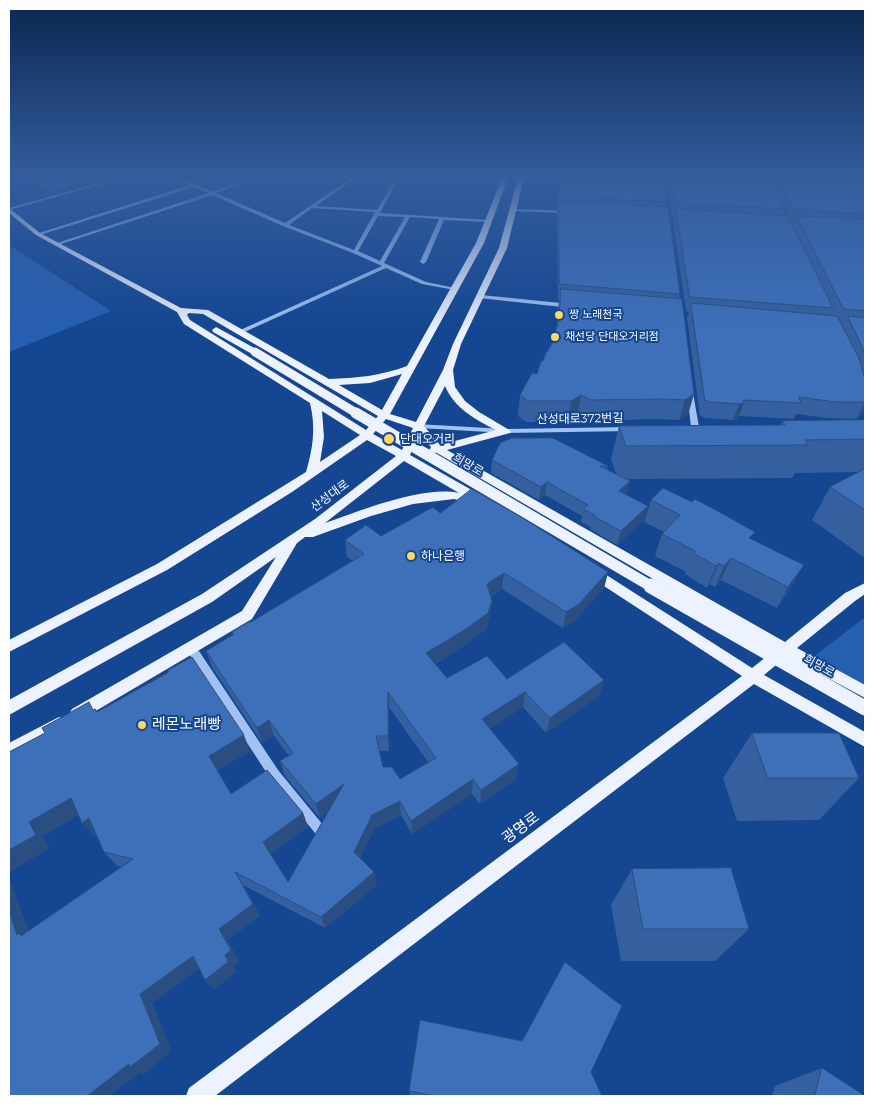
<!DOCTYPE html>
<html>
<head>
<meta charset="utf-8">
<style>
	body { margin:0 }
	#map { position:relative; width:874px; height:1105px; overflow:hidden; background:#144691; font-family:Montserrat,sans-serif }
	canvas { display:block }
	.frame { position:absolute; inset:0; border:10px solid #fff; pointer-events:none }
</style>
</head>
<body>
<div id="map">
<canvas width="874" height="1105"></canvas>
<div class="frame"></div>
</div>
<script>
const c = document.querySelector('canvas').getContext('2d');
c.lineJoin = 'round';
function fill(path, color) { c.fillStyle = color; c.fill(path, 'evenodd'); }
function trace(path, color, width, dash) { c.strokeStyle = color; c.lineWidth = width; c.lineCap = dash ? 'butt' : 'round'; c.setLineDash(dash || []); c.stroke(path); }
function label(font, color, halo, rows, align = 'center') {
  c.font = font + ' Montserrat,"Noto Sans KR",sans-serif'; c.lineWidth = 4; c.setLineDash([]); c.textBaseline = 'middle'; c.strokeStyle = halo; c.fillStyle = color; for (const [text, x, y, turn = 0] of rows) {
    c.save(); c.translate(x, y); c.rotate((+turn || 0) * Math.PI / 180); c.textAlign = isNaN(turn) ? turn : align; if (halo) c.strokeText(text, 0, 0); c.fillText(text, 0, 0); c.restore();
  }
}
fill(new Path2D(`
	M22,178H98L53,191Z
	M9,245L111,311L9,352Z
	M865,617V687L812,658Z`), '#265fb0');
fill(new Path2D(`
	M117,178H123L9,210V208Z
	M176,178H181L213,192L249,178H255L216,193L285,223L351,178H356L316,206L377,210L395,178H399L380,213L489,220L491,221L489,222L444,220L426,262L423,264L420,262L439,219L410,217L384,263L426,282L455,288V290L422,284L386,268L240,334L238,333V331L382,266L353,253L283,226L212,195L58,245L54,244L209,193L194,187L40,235L36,234L190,185ZM312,208L375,212L354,250L289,225ZM378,216L405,217L380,261L358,251Z
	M513,209L568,211L570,212L568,213L511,211V210Z
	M481,295L571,304L574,306L571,308L479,298V296Z
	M690,391L693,393L699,427L695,429L691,427L687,393Z
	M416,424L506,429L630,427L634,429L630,431L506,433L419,428L415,426Z
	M191,644L195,645L278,770L323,825L325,829L323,833L319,835L315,833L270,778L187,651L186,648L187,645Z`), '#a2c2f1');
fill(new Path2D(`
	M502,178H508L484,243L390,414L416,422L443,370L453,344L499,248L518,178H524L507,248L461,344L453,370L455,387L465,401L479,412L511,431L510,433L447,450L785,642L845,593L865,583V594L855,601L797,648L865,685V698L787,656L764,675L865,732V747L754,684L215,1096H186L189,1088L742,676L587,575L586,572L587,569H597L752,668L775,650L437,453L430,452L429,450L431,447L420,434L410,455L484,497L486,500L484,503H470L454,499L413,504L371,516L313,537H305L297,543L252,619L82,719L77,721L72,719L69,714L72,709L242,611L276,557L212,602L9,715V700L202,594L315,519L396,456L367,440L292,492L167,570L9,652V640L157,564L306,472C313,448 316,428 310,403L184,324L177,312L36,235L9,213V208L40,233L181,308L208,310L329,379C357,378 380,376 407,366L476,243ZM189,313L203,314L378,416L366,430L190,320L187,315ZM402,374L382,410L339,385L370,383ZM445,386C454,408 476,420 496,430L440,445L424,426ZM322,411L360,435L320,462L324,437ZM386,419L413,428L402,450L373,434ZM404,461L459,493C423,485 360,511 325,523Z
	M216,327L258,350L259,352L255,355L252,354L213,332L212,330Z
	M59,717L64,719L67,724L64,729L9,758V743Z`), '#ecf2ff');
trace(new Path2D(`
	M255,352L358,414`), '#ecf2ff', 9);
trace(new Path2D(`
	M356,413L654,588`), '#ecf2ff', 11);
trace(new Path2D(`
	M651,586L865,708`), '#ecf2ff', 15);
fill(new Path2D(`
	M561,178L667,202L666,207L680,294L679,299L688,415L679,420L656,419L587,421L577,415L568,422H526L518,416L520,395L537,374L552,344L557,325L559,300H558L557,215V209Z
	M666,178H865V411L856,419L827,418L796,414L794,419L739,416L738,419L733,420L705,418L700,416L687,318L689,312L686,311L673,222L675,216H672ZM784,211L786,216H782Z
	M865,420V558L812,520L830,487L859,472L795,473L792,478L626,479L627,494L626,495L648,506L644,520L617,545L590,529L591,527L581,522L582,516L545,495L539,500L491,473L492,460L608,466L607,470L616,474L611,459L619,426L781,425L783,421Z
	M651,500L751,539L792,586L777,608L721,580L715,587L710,584L707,588L685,574L686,572L655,556L662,534L664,532L644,522Z
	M440,513L608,572L604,588L575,620L563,628L502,589L491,597L490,617L486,629L462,647L435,664L447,678L604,680L599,696L546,733L523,707L489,729L516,779L480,804L472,794L412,834L401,815L374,829L360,858L377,885L325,928L243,885L260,916L227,940L239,961L233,965L236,972L214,989L205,980L199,968L152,1003L171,1051L143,1074L140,1072L109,1096H9V877L28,931L122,867L116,865L104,852L96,835L94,836L82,823L78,815L43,836L49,848L9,872V752L94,710L97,712L250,751L217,770L231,794L303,813L308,827L270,854L288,882L328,812L320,818L285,776L280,761L289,756L274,736L262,743L212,667L206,651L233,635L232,632L251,622L353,561L347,557L345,540L381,536ZM389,707L428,762L400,779L383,767L380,751H389Z
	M752,733L859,778L819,820L737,821L723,778Z
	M632,869L749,929L715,961H621L611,905Z
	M822,1068L865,1096H772L775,1086Z
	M591,1072L602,1096H410L409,1091Z`), '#34609f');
fill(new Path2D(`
	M694,394L688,415L679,420L685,400Z
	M581,395L577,415L568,422L571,401Z
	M865,402V411L856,419L865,403Z
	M744,403L738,419L733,420L739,404Z
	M630,481L627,494L616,505L619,491Z
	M547,482L545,495L539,500L541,487Z
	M648,506L644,520L617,545L621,531Z
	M731,558L721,580L715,587L724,566Z
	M719,563L710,584L707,588L716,566Z
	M804,565L792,586L777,608L788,587Z
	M608,572L604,588L575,620L563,628L566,612Z
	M504,573L502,589L486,600L487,584Z
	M492,601L490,617L486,629L462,647L426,669V653Z
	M604,680L599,696L546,733L550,718Z
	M388,692L389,707V751L388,736Z
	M525,692L523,707L480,735L482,719Z
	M269,720L274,736L262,743L257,728Z
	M244,735L250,751L216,771L209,756Z
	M519,764L516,779L480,804L481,790Z
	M473,779L472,794L412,834L411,821Z
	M344,784L347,798L320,818L316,804Z
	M71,798L83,812L43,836L49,848L9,872V850L29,822Z
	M400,801L401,815L374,829L357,865L354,852L372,815Z
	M303,813L308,827L269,855L263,842Z
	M89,818L101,832L94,836L82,823Z
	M235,872L260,916L227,940L239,961L233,965L236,972L214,989L205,980L225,955L219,929Z
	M374,872L377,885L325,928L321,917Z
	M9,877L31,941L17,935L9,911Z
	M193,956L202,966L152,1003L171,1051L143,1074L140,1072L109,1096H87L129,1064L140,994Z`), '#2b4e82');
const building = new Path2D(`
	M561,178H663L667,202L558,197Z
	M671,178H771L785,209L675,203Z
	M779,178H865V214L794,209Z
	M558,201L668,207L680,294L560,284Z
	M676,209L788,216L833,308L690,297Z
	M797,216L865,219V311L844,309Z
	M561,289L682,299L694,394L685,400L661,399L591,400L581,395L571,401H528L520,395L532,373L537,374L541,361H543L546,352H547L552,344L559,319Z
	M691,303L837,316L859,358L865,380V402H835L799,397L801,403L743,400L744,403L739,404L710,402L705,400Z
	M848,316L865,318V353Z
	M865,420V439L805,440L808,445L626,446L619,426L785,425L783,421Z
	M512,438H553L608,466H600L630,481L619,491L648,506L621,531L593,516L595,515L583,509L588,505L547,482L541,487L492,460L500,443Z
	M865,469V510L830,487Z
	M663,488L692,502L695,499L723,514L755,532L749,538L804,565L788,587L731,558L724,566L719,563L716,566L693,553L695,551L662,534L680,515L651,500Z
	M472,489L523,518L608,572L579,604L566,612L504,573L487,584L492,601L488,613L463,631L426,653L447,678L487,656L507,679L564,642L604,680L550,718L525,692L482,719L519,764L481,790L473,779L411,821L400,801L372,815L354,852L374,872L321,917L235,872L253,904L219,929L231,950L225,955L228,962L205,980L193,956L140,994L160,1044L130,1067L129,1064L87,1096H9V911L17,935L19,933L21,936L133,859L104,852L89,818L82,823L71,798L29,822L36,835L9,850V752L45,733L42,728L89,702L93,710L95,709L97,712L169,672L168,670L192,657L244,735L209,756L231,794L267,770L303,813L263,842L288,882L344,784L316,804L280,761L293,753L269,720L257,728L206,651L234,634L232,632L248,622H251L364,554L345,540L366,525L381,536L433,507L440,513ZM388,692L436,758L400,779L392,767H383L376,736H388Z
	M752,733H839L859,778H768Z
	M731,868L749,929H643L632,869Z
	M565,962L622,1006L591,1072L602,1096H435L409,1091L420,1020L522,1041Z
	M822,1068L865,1096H815Z`);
fill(building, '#3d70b9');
trace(building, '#2b4e82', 1);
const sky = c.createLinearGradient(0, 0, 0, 333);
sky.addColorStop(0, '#0b2650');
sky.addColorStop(0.53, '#345d9d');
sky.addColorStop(1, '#345d9d00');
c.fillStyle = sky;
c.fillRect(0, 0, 874, 333);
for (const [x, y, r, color] of [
	[559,315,5,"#ffd862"],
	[555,337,5,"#ffd862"],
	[389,439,6,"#ffd862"],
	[411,556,5,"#ffd862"],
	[142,725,5,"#ffd862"]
]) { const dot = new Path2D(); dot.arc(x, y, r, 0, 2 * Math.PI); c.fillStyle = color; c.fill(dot); trace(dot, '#144691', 2); }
label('11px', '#fff', '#144691', [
	["짱 노래천국",569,315],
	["채선당 단대오거리점",565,337]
], 'left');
label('12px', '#fff', '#144691', [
	["산성대로372번길",580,419,-1],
	["희망로",468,465,30],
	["산성대로",330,496,-37],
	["희망로",819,666,29]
]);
label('12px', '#fff', '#144691', [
	["단대오거리",400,439],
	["하나은행",421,556]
], 'left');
label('15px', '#fff', '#144691', [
	["레몬노래빵",152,725]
], 'left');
label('15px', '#fff', '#144691', [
	["광명로",521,828,-37]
]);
</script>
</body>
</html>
